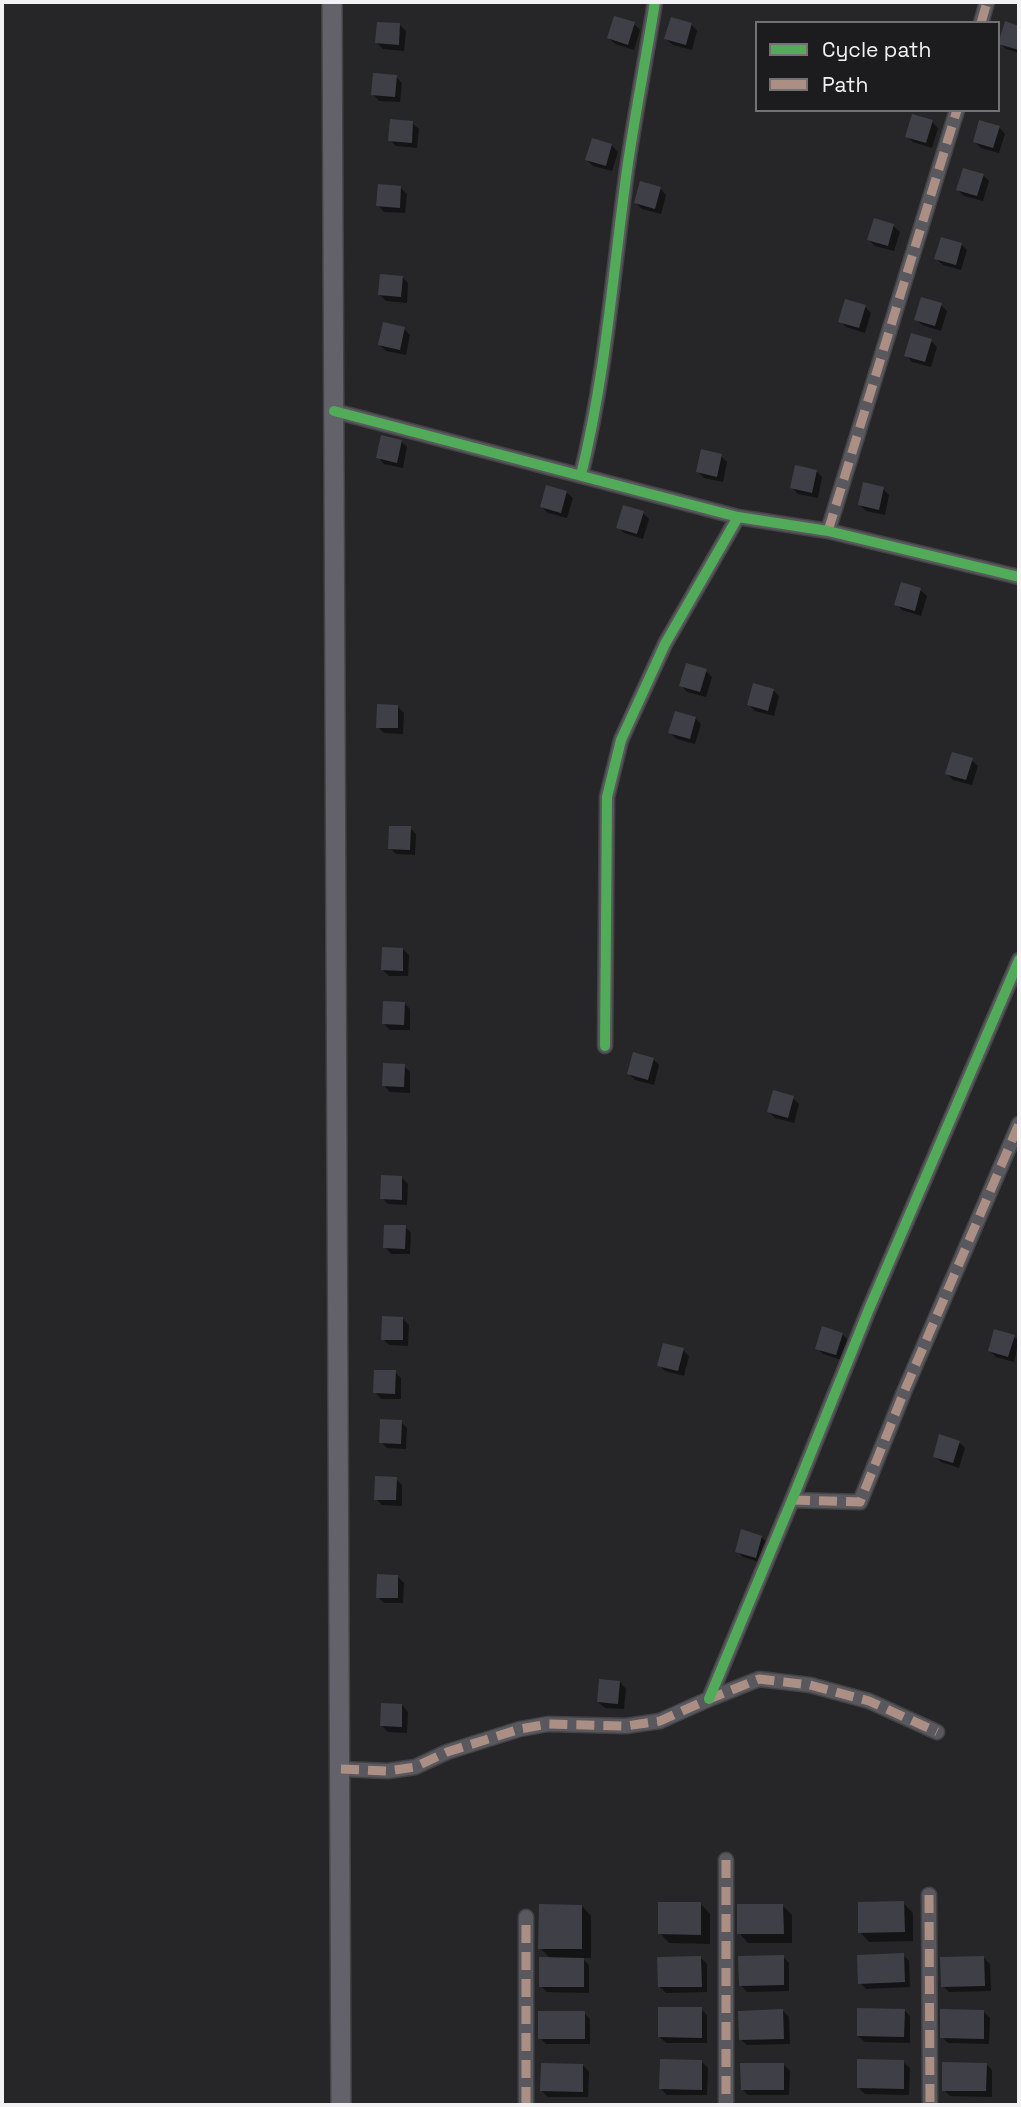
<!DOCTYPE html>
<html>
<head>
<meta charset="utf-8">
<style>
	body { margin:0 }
	#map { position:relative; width:1021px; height:2107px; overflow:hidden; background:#262628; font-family:"Space Grotesk",sans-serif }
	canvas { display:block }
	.frame { position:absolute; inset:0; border:4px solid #f2f2f4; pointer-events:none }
	.legend { position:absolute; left:755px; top:21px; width:245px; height:91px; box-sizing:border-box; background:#1c1c1f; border:2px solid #727274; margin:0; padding:9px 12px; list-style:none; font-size:21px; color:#f2f2f4 }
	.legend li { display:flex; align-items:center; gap:14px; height:35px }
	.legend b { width:35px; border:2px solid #727274 }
</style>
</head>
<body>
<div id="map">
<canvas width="1021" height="2107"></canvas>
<div class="frame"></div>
<ul class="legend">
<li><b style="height:9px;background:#51ab58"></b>Cycle path</li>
<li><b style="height:9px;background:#ac8f84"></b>Path</li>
</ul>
</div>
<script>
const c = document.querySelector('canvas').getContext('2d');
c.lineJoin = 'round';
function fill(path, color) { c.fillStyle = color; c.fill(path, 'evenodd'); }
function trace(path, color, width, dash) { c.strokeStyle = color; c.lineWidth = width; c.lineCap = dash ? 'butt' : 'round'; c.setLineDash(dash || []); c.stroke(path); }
fill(new Path2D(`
	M634,24L640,30L634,50L615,44L609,38Z
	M691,24L697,31L692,50L673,45L666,39Z
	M1006,24L1019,28V53L1006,49L1000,43Z
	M400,25L406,31L404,51L383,49L377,43Z
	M396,77L402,83L400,102L379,101L373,94Z
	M932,122L938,128L932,148L913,142L907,136Z
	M412,123L419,129L417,148L396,146L390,140Z
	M999,127L1005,134L999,153L981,148L975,142Z
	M611,145L618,152L612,171L593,166L587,160Z
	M983,175L989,181L983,201L964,196L958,190Z
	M401,188L407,194L405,213L384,212L378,205Z
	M660,188L666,195L661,214L642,209L636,203Z
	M893,226L900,232L894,251L875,246L869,240Z
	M961,244L967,250L961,270L943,265L936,259Z
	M402,277L408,283L407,303L386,301L380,295Z
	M941,305L947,311L941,331L922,325L916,319Z
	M865,307L871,313L865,333L846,327L840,321Z
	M404,329L410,335L406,355L386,351L380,345Z
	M931,341L937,347L931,367L912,362L906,355Z
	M401,441L407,447L403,468L384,464L378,457Z
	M721,456L727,462L723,482L704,478L698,472Z
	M816,471L822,477L818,498L798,494L792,487Z
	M883,489L889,495L885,515L866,511L860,505Z
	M566,492L573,498L567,518L548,513L542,507Z
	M643,513L649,519L643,539L624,533L618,527Z
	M902,584L920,590L927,596L921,616L902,610L896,604Z
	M706,671L712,677L706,697L687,692L681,685Z
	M773,690L779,696L774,716L755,711L749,705Z
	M398,707L404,713L403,734L384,733L378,727Z
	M695,718L701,724L695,744L677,739L670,733Z
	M972,760L978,766L972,785L953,780L947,774Z
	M410,828L416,834L415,855L396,854L390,848Z
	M403,949L409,955L408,976H389L383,970Z
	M404,1003L410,1009V1030H390L384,1024Z
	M653,1059L659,1065L654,1085L635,1080L629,1074Z
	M404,1066L410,1072V1093L390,1092L384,1086Z
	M793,1098L799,1104L794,1123L775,1118L769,1112Z
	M402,1178L408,1184L407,1205L388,1204L382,1198Z
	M405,1227L411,1233L410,1254H391L385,1247Z
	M403,1319L409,1325L408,1346L389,1345L383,1339Z
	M842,1334L848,1340L842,1360L823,1354L817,1348Z
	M1014,1337L1019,1341L1014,1362L996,1357L990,1351Z
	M683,1350L689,1356L684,1376L665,1371L659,1365Z
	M395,1372L401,1378V1399H381L375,1392Z
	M401,1422L407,1428L406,1449L387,1448L381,1442Z
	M959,1442L965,1448L959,1468L941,1462L935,1456Z
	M396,1479L402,1485V1506L382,1505L376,1499Z
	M761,1537L768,1543L762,1563L743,1557L737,1551Z
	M398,1577L404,1583L403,1603H384L378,1597Z
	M620,1682L626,1689L624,1709L605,1708L598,1702Z
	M402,1705L408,1712L407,1733L388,1732L382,1726Z
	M903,1903L913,1913V1941L869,1942L860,1932Z
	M701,1904L710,1914V1944L669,1943L660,1933Z
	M582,1906L591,1916V1958H582L589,1965V1993L547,1992L541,1986L551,1959L540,1948Z
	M783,1906L792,1915V1943H748L739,1933Z
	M903,1955L909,1961L910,1987L866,1989L860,1983Z
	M783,1957L789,1963V1991L747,1992L741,1985Z
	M701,1958L707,1964V1992L666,1993L660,1987Z
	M984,1958L990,1964L991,1991L949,1992L943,1986Z
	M701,2009L707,2015V2043H666L660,2037Z
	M904,2010L910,2016V2043L865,2042L858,2036Z
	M783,2011L789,2017L790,2044L747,2045L740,2039Z
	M983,2011L990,2018L989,2044L948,2043L942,2037Z
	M584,2013L590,2019V2044H546L540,2038Z
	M702,2062L708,2068L707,2095H667L661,2089Z
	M903,2062L910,2068L909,2095L865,2094L859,2088Z
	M986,2064L992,2070V2097L950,2096L944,2090Z
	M583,2065L589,2072L588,2097H548L542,2091Z
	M784,2065L790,2071L789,2095H748L742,2089Z`), '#0007');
fill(new Path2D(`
	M614,16L635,22L628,45L607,38Z
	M671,17L692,23L686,45L664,39Z
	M1005,21L1019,26V50L998,44Z
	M377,22L400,23L399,45L375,43Z
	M373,73L397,75L395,97L371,95Z
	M912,114L933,120L926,143L905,137Z
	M390,119L413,121L412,143L388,141Z
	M979,120L1000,126L993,148L973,142Z
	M592,138L612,144L606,166L585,160Z
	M963,168L984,174L977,196L956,190Z
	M640,181L661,187L655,209L634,203Z
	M378,184L401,186L400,208L376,206Z
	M874,218L894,224L888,246L867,240Z
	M941,237L962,243L956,265L934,259Z
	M380,274L403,276L401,297L378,295Z
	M921,297L942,303L935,326L914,320Z
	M845,299L866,305L859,328L838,322Z
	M383,322L405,327L400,350L378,345Z
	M911,333L932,339L925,362L904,356Z
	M381,435L402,440L397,463L376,458Z
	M701,449L722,454L717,477L696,472Z
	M795,465L817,470L812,493L790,488Z
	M863,482L884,487L879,510L858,505Z
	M546,485L567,491L561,513L540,507Z
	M623,505L644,511L637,534L616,528Z
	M901,582L921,588L915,611L894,605Z
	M686,663L707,669L700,692L679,686Z
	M753,683L774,689L768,711L747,705Z
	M377,704L398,705V728H376Z
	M675,711L696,717L690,739L668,733Z
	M952,752L973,758L966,780L945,774Z
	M389,826H411L410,850L388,849Z
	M382,947L403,948V971L381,970Z
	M383,1001L405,1002L404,1025L382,1024Z
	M633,1052L654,1058L648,1080L627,1074Z
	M383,1063L405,1064L404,1087L382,1086Z
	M773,1090L794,1096L788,1118L767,1112Z
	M381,1175L402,1176V1200L380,1199Z
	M384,1225H406L405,1249L383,1248Z
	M382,1316L403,1317V1340H381Z
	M822,1326L843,1333L836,1355L815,1349Z
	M994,1329L1015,1335L1008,1357L988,1351Z
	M663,1343L684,1348L678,1371L657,1366Z
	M374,1370H396L395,1394L373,1393Z
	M380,1419L402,1420L401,1444L379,1443Z
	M939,1434L960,1441L953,1463L933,1457Z
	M375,1476L397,1477L396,1500H374Z
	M741,1529L762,1536L756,1558L735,1552Z
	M377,1574L398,1575V1598H376Z
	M599,1679L620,1681L618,1704L597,1702Z
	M381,1703L402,1704V1727L380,1726Z
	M904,1901L905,1932L858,1933V1902Z
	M658,1902H701V1935L658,1934Z
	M539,1904L582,1905V1949H538Z
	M737,1904H783L784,1934H737Z
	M904,1953L905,1982L858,1984L857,1955Z
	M784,1955V1985L739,1986L738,1956Z
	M701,1956L702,1987H658L657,1957Z
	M984,1956L985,1986L941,1987L940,1957Z
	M539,1957L584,1958V1987H539Z
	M658,2007H702V2038L658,2037Z
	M857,2008L905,2009L904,2037L857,2036Z
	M783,2009L784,2039L739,2040L738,2011Z
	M940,2009L984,2010V2039L940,2038Z
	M538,2011H585V2039H538Z
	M660,2059L702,2060V2090L659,2089Z
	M857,2059L904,2060V2089L857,2088Z
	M942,2062L987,2063L986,2091H942Z
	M541,2063L583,2064V2092L540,2091Z
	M740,2063H784V2090H741Z`), '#3f3f48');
const street = new Path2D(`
	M981,23L987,2
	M334,411L738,517L828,531L1019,577
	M581,475C606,374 613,272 627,170C635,114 646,58 655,2
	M828,531L957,110
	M605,1046L607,797L621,740L665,644L738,517
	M792,1500L860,1502L904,1392L1019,1124
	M709,1699L792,1500L869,1309L1019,960
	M341,1769L388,1771L415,1767L447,1752L520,1729L548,1724L626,1726L660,1721L709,1699L759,1679L810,1685L869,1701L937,1732
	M726,1860V2105
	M929,1895L930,2105
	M526,2105V1917`);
const secondary = new Path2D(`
	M332,2L341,2105`);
trace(street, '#434345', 17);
trace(secondary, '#434345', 22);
trace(street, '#58585e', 14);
trace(secondary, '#63626a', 19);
trace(new Path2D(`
	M981,23L987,2
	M828,531L957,110
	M792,1500L860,1502L904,1392L1019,1124
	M341,1769L388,1771L415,1767L447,1752L520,1729L548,1724L626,1726L660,1721L709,1699L759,1679L810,1685L869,1701L937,1732
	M726,1860V2105
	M929,1895L930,2105
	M526,2105V1917`), '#ac8f84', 9, [18, 9]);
trace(new Path2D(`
	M334,411L738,517L828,531L1019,577
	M581,475C606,374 613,272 627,170C635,114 646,58 655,2
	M605,1046L607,797L621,740L665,644L738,517
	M709,1699L792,1500L869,1309L1019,960`), '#51ab58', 10);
</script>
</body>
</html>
